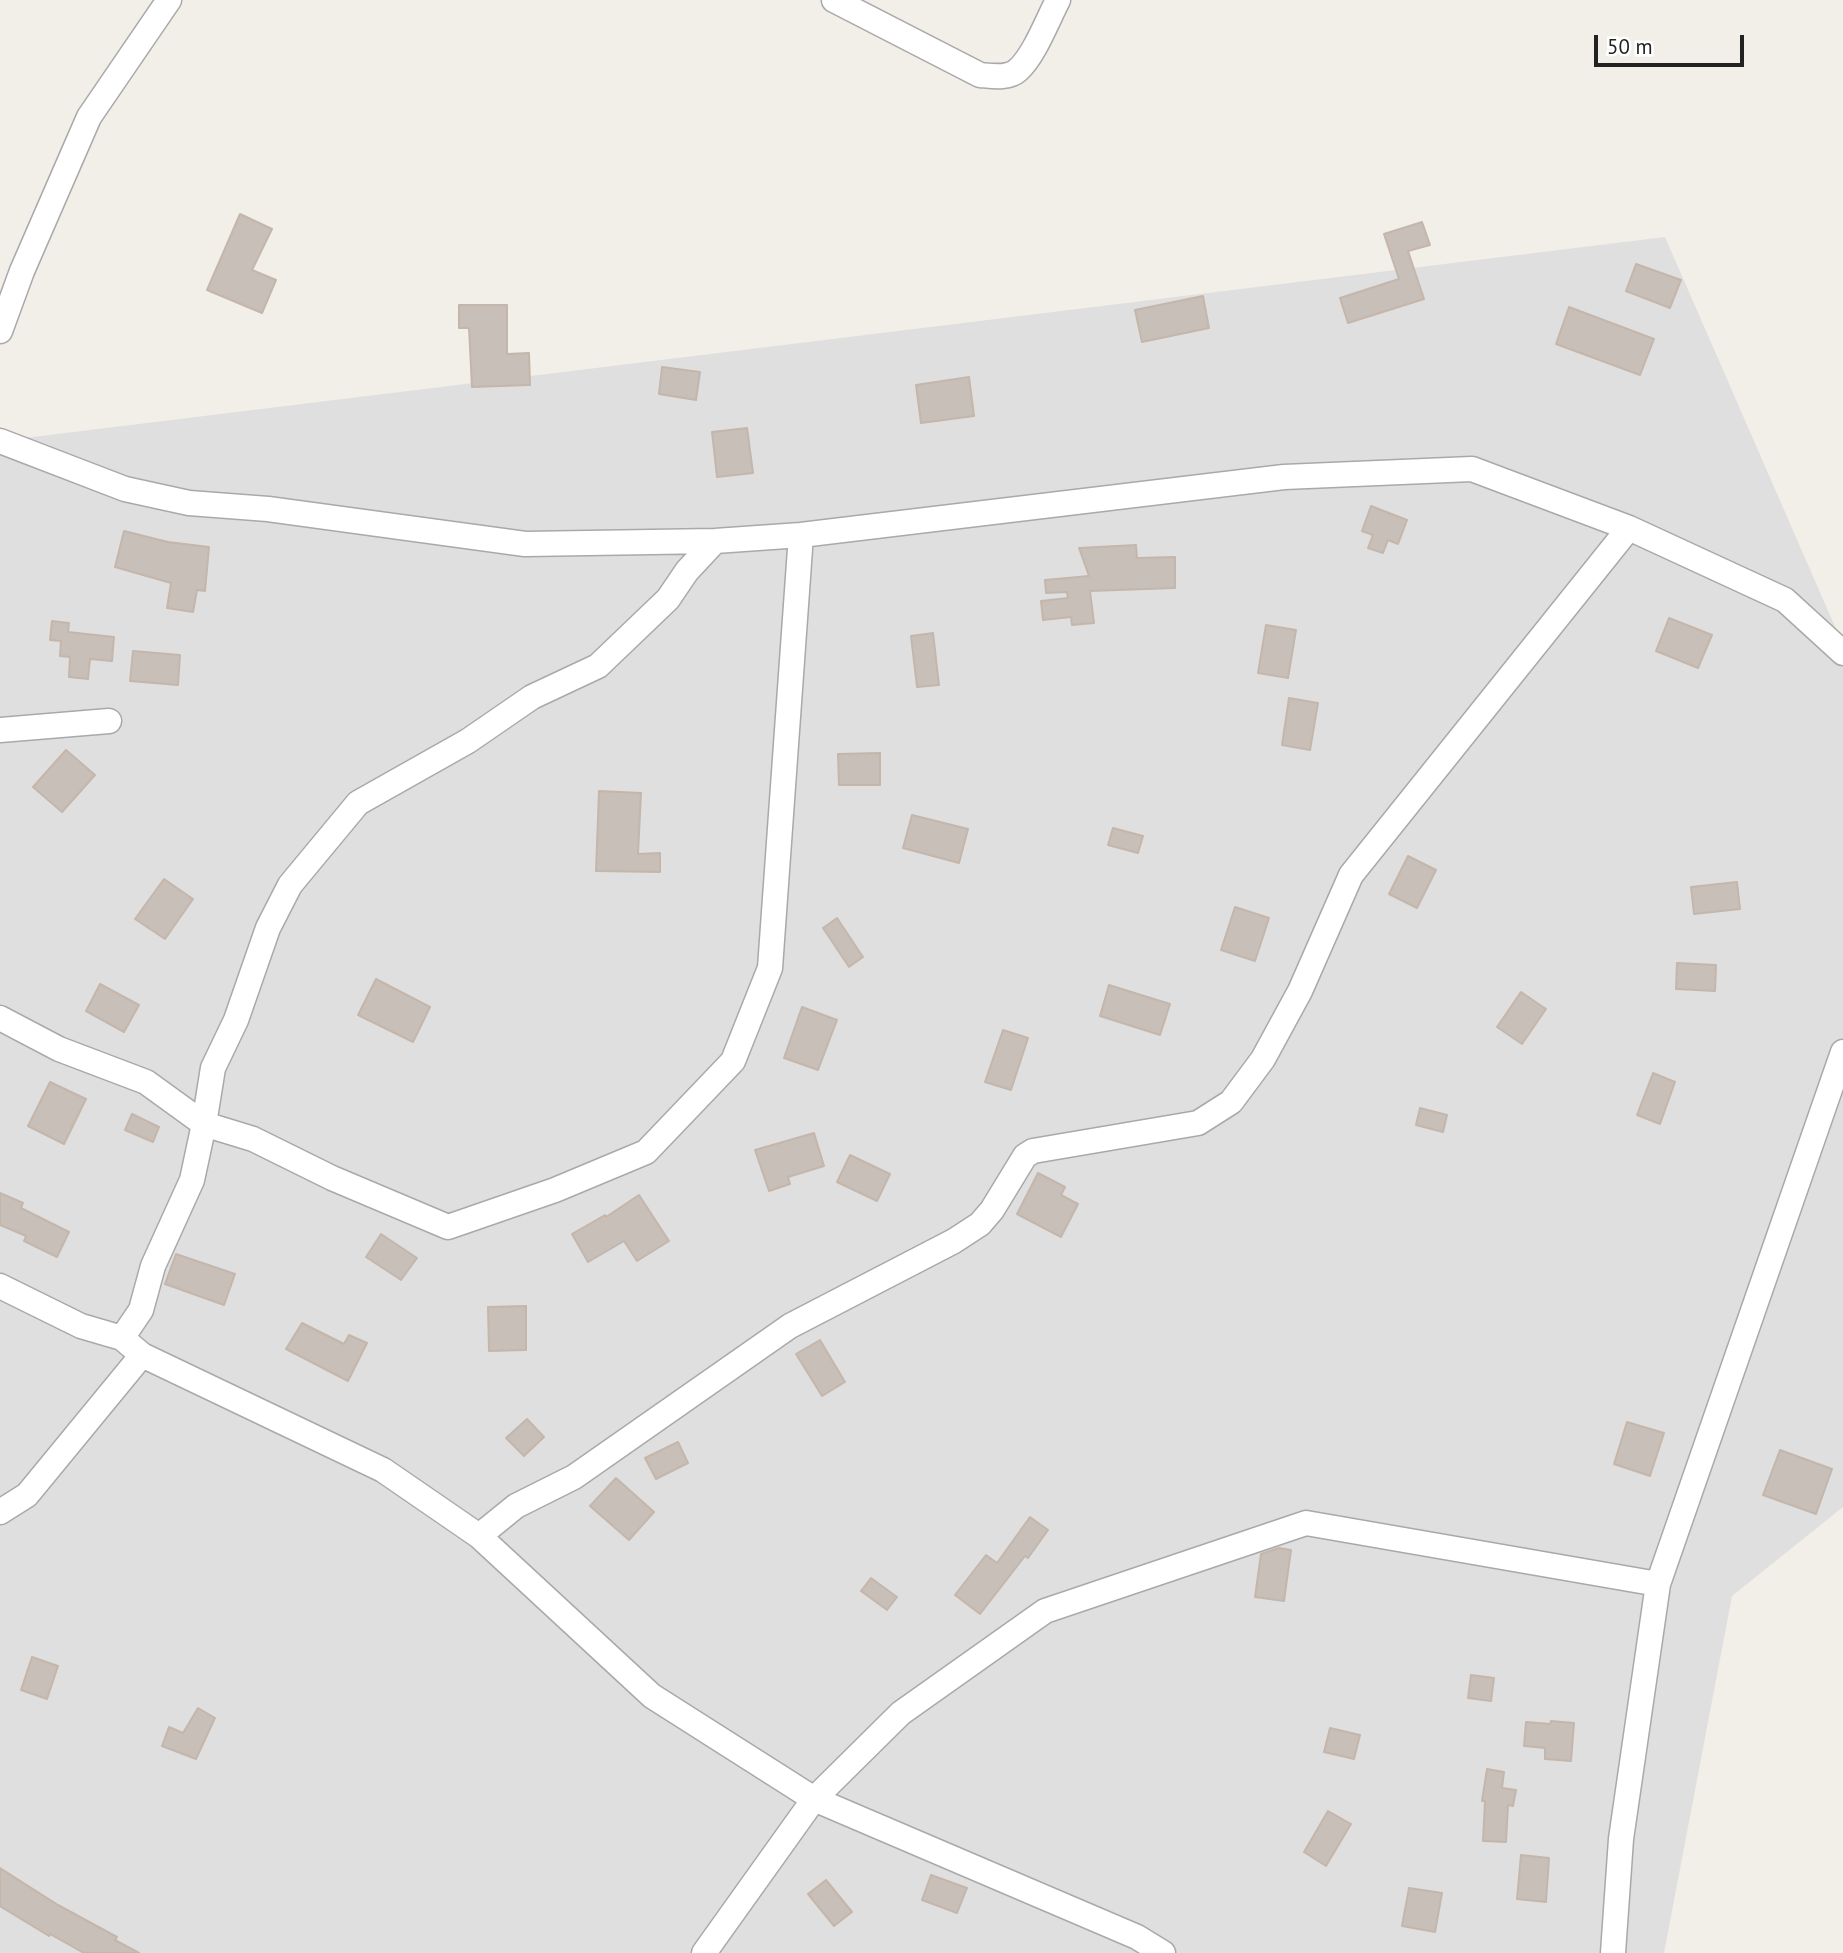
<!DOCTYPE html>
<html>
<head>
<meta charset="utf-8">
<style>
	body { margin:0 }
	#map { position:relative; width:1843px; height:1953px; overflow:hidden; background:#f2efe9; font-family:"PT Sans",sans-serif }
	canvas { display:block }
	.scale { position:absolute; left:1594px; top:35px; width:150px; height:32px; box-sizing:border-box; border:4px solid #222; border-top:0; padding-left:9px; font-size:21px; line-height:24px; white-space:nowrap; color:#222; -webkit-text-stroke:5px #fff; paint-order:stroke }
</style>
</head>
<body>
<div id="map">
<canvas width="1843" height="1953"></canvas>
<div class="scale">50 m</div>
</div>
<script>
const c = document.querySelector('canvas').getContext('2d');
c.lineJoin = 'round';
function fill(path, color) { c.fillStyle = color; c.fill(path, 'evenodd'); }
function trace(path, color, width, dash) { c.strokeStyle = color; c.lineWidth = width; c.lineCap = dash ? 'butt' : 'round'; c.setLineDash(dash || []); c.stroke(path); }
fill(new Path2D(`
	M1665,237L1843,645V1507L1732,1596L1664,1953H0V441Z`), '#e0dfdf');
const building = new Path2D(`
	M240,214L272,229L252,270L276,280L262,313L207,290Z
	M1422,222L1430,245L1408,251L1424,299L1348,323L1340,298L1399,279L1384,234Z
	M1636,264L1681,280L1670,308L1626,291Z
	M1203,296L1209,328L1142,342L1135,310Z
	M459,305H507V354L529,353L530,385L472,387L469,328H459Z
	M1569,307L1654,339L1640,375L1556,344Z
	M662,367L700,372L696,400L659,394Z
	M969,377L974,416L921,423L916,385Z
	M747,428L753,473L717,477L712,432Z
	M1371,506L1407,520L1398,544L1388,540L1383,553L1368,548L1373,535L1362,531Z
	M124,531L168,542L209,547L205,591L197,590L193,612L167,608L171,583L115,567Z
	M1136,545L1137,558L1175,557V588L1090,591L1094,623L1072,625L1071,617L1043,620L1041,601L1068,598L1067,592L1046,593L1045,580L1089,576L1079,548Z
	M1669,618L1712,635L1698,668L1656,651Z
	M52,621L69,623L68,632L114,637L112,661L90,659L88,679L69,677L70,657L60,656L61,641L50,640Z
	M1266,625L1296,630L1288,678L1258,673Z
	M933,633L939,685L917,687L911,636Z
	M133,651L180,655L178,685L130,681Z
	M1289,698L1318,703L1310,750L1282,745Z
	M66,750L95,775L62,812L33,787Z
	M880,753V785H839L838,754Z
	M599,791L641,793L638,854L660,853V872L596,871Z
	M912,815L968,829L959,863L903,848Z
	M1113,828L1143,836L1138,853L1108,845Z
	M1408,856L1436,870L1417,908L1389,894Z
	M164,879L193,899L165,939L135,919Z
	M1737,882L1740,909L1694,914L1691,887Z
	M1235,907L1269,918L1255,961L1221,950Z
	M837,918L863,957L849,967L823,928Z
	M1677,963L1716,965L1715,991L1676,989Z
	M376,979L430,1007L413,1042L358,1015Z
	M100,984L139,1005L124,1032L86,1011Z
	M1109,985L1170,1004L1160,1035L1100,1016Z
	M1521,992L1546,1009L1522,1044L1497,1027Z
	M802,1007L837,1020L818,1070L784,1058Z
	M1003,1030L1028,1038L1011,1090L985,1082Z
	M1653,1073L1675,1082L1660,1124L1637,1115Z
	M50,1082L86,1099L64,1144L28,1126Z
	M1420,1108L1447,1115L1443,1132L1416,1125Z
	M132,1114L159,1127L153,1142L125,1130Z
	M814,1133L824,1166L788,1177L790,1184L769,1191L755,1150Z
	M850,1155L890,1174L877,1201L837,1182Z
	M1038,1173L1065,1187L1061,1195L1078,1204L1061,1237L1017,1214Z
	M0,1193L23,1203L21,1208L69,1232L57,1257L24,1241L26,1236L0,1225Z
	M639,1195L669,1241L637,1261L624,1241L588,1262L572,1234L605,1215L606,1217Z
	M381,1234L417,1258L401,1280L366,1257Z
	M176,1254L235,1274L224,1305L165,1284Z
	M526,1306V1350L489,1351L488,1307Z
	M302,1323L344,1344L349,1335L367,1343L348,1381L286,1349Z
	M820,1340L845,1382L822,1396L796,1354Z
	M527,1419L544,1437L524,1456L506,1438Z
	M1627,1422L1664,1433L1650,1476L1614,1464Z
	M678,1442L688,1463L656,1479L645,1458Z
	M1780,1450L1832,1469L1816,1514L1763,1495Z
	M616,1478L654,1512L629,1540L590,1506Z
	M1030,1517L1048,1530L1028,1558L1025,1556L980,1614L955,1595L986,1555L997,1563Z
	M1279,1548L1291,1550L1284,1601L1255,1597L1261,1554Z
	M871,1578L897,1597L887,1610L861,1591Z
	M32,1657L58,1666L47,1699L21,1690Z
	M1471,1675L1494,1678L1491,1701L1468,1698Z
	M198,1708L215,1718L196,1759L162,1746L169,1727L183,1733Z
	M1551,1721L1574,1723L1571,1761L1545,1759V1748L1524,1746L1526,1722L1550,1724Z
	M1330,1728L1360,1735L1354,1759L1324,1752Z
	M1487,1769L1504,1772L1502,1788L1516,1790L1513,1806L1508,1805L1506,1842L1483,1841L1485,1801H1482Z
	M1328,1811L1351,1824L1326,1866L1304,1852Z
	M1521,1855L1549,1858L1546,1902L1517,1899Z
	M0,1868L58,1905L117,1937L115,1940L139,1953H84L50,1934L49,1936L0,1906Z
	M931,1875L967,1888L957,1913L922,1900Z
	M826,1880L852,1912L834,1926L808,1894Z
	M1409,1888L1442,1893L1435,1932L1402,1926Z`);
fill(building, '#c7bfb8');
trace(building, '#c4b6ab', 2);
const minor = new Path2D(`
	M834,0L980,75C992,76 1008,79 1018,70C1034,56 1048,19 1058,0
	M0,331L22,271L89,117L169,0
	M0,441L125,489L189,503L268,509L525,544L715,541L801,535L1284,477L1472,469L1629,528L1785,600L1843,653
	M0,730L109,721
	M0,1018L59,1049L146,1082L204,1124L213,1068L236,1020L268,928L290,885L358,803L468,741L532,697L598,666L668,599L687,571L715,541
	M0,1286L81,1326L122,1338L142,1355L383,1470L479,1536L652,1696L814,1799L1137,1937L1163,1953
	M122,1338L141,1310L153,1266L192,1180L204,1124L253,1139L332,1178L448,1227L555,1190L646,1152L733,1061L770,968L801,535
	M0,1512L27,1495L142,1355
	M479,1536L516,1506L574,1477L790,1326L954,1241L980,1224L992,1210L1025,1156L1033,1151L1198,1123L1231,1102L1263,1059L1300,991L1351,875L1629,528
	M704,1953L814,1799L901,1713L1045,1611L1306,1523L1658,1584
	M1613,1953L1621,1839L1658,1584L1843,1052`);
trace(minor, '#a9a9a9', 27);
trace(minor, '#fff', 24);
</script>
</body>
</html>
